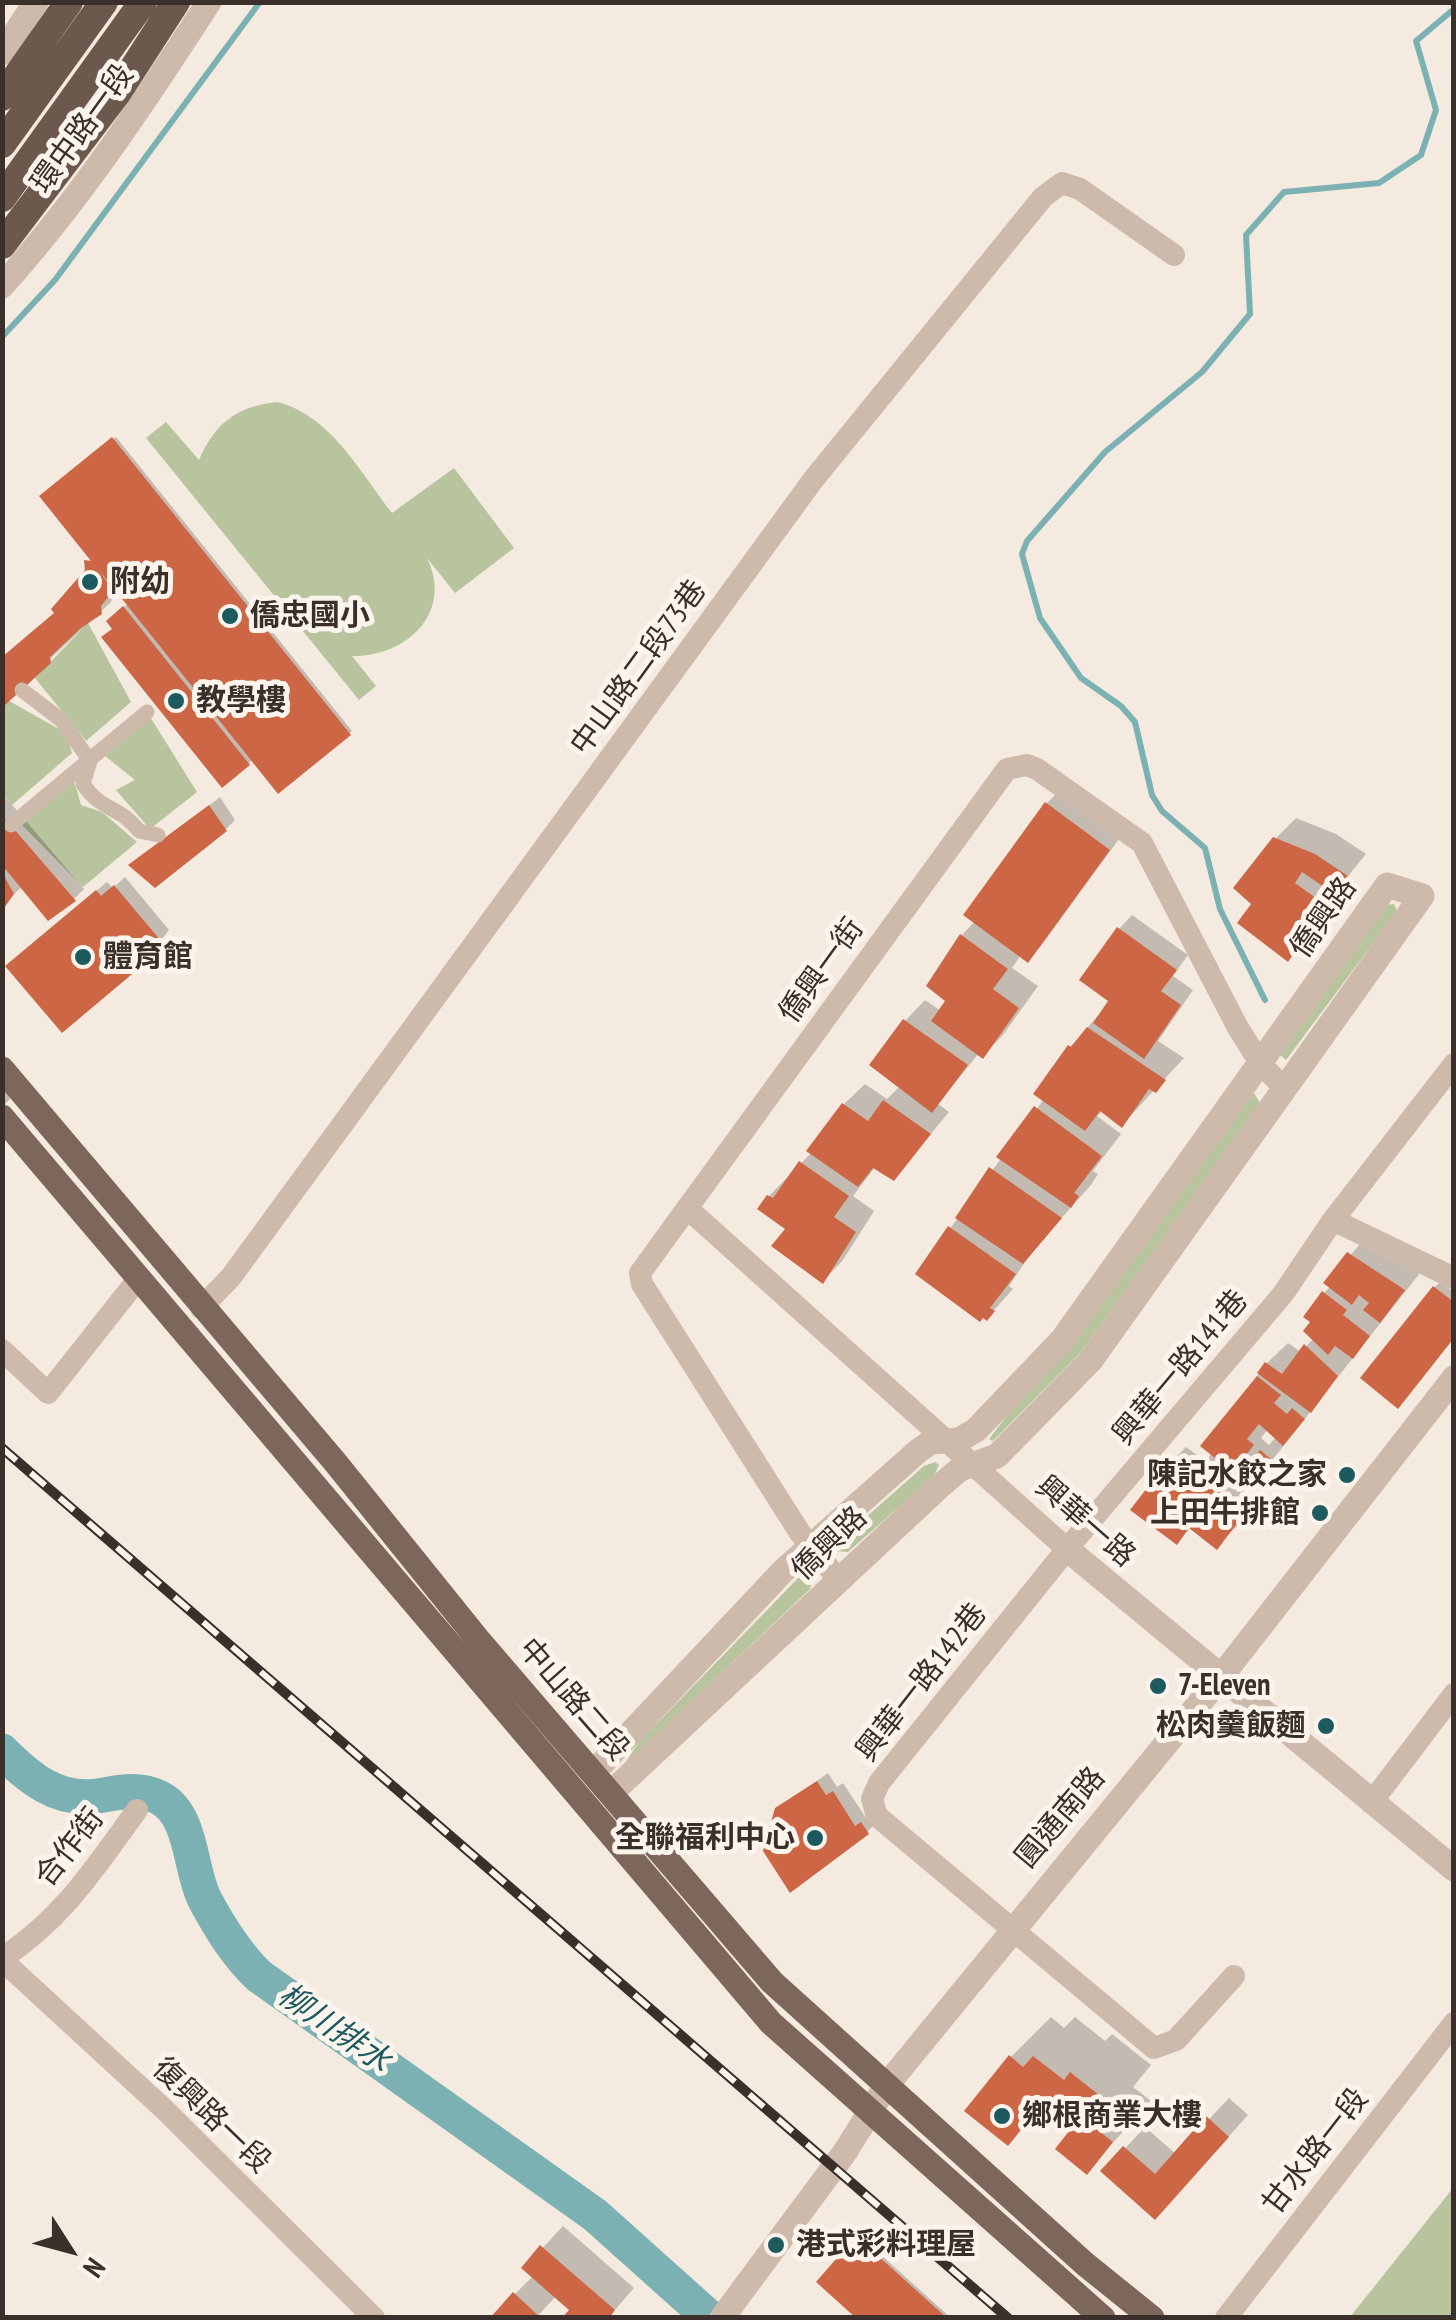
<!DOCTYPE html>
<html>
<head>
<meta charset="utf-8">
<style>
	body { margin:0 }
	#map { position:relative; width:1456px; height:2320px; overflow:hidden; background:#f4eadf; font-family:"PT Sans Narrow",sans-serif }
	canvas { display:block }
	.frame { position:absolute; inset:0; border:5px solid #3a2f2a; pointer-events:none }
	.north { position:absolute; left:20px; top:2200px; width:100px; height:100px; -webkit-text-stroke:8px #fbf4ec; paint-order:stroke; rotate:126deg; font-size:28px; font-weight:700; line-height:40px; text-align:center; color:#3a2f2a }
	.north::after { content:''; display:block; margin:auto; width:35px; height:45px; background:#3a2f2a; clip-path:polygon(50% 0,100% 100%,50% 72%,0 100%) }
</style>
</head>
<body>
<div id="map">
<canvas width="1456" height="2320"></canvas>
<div class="frame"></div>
<div class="north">N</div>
</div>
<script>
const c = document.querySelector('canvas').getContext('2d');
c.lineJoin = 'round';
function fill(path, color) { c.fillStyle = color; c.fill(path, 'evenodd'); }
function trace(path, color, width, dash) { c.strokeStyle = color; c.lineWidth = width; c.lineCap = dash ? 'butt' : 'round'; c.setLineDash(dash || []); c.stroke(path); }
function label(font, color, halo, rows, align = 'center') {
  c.font = font + ' "PT Sans Narrow","Noto Sans TC",sans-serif'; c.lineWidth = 10; c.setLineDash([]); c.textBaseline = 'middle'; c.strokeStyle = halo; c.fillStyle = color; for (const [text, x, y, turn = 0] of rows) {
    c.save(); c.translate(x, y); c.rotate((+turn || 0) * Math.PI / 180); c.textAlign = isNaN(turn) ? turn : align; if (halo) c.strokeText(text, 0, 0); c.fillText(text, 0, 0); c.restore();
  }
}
fill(new Path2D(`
	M278,402C332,417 359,471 392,513L454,468L514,548L455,593L427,558C454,614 405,657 352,656L376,686L359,700L146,438L166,422L199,460C215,423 237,406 278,402Z
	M88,623L131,702L86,741L35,678Z
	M2,697L66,733L72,753L12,805L3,793Z
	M147,712L197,792L150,829L116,790L135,780L105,756Z
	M74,781L81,805L102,812L137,842L83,887L17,820Z
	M1394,904L1397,911L1286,1060L1280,1055L1386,905Z
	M1254,1093L1260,1103L1082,1351L993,1441L989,1439Z
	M935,1462L939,1465L934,1476L848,1552L836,1551L839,1541L924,1466Z
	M802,1574L812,1580L810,1589L624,1765L638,1743Z
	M1453,2188V2317H1350Z`), '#b7c49d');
fill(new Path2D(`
	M116,437L352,731L278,791L253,759L248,764L115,627L119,611L128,604L115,587L111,602L5,701L2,659L57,613L87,571L91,557L42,496Z
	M1060,790L1122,835L1041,946L1028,959L1021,955L1012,968L1038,986L1003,1035L982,1056L979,1053L938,1104L949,1112L894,1178L876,1166L853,1196L874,1211L843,1260L823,1281L769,1196L812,1152L844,1104L865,1084L887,1099L900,1086L905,1021L925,1000L941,1011L949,1001L962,935L975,921L1046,804Z
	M2,793L84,889L74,899L23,886L2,905Z
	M220,797L235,820L225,830L131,865Z
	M1296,818L1336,834L1366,854L1343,882L1346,884L1309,938L1288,959L1254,903L1275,839Z
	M125,877L169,930L148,958L19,956L107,882L113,888Z
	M1132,915L1188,955L1173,976L1193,990L1158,1041L1184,1058L1122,1125L1103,1110L1097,1116L1121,1134L1093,1171L1098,1174L1091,1185L1033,1250L1009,1286L1013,1289L987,1318L918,1273L1044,1099L1070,1047L1112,1000L1119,929Z
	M2,1084L13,1096L2,1107Z
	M1370,1232L1424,1268L1270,1463L1250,1483L1238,1474L1232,1482L1257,1501L1237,1526L1217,1546L1191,1527L1177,1542L1166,1467L1186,1447L1205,1461L1212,1453L1204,1446L1267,1363L1288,1343L1301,1352L1314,1338L1324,1293L1331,1286L1327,1283ZM1268,1429L1276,1437L1269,1445L1261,1438Z
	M1440,1282L1454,1292V1336L1434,1288Z
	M828,1773L837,1787L843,1783L866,1818L872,1814L877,1822L867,1832L778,1809Z
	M1051,2017L1064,2028L1075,2017L1105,2041L1112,2034L1151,2065L1133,2087L1151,2101L1087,2171L1080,2121L1052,2098L1008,2143L1011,2057Z
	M1229,2098L1248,2115L1175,2196L1104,2171L1145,2127L1176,2154Z
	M563,2226L634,2288L608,2318L572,2310L556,2296L536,2318L515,2294L533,2276L524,2268Z
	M860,2236L951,2318H859L819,2282Z`), '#0003');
trace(new Path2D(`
	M2,337L55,280L260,2
	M1265,1000L1220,909L1205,848L1162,811L1152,795L1135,722L1121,706L1081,678L1040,618L1022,554L1027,541L1105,452L1202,372L1250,314L1246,235L1284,192L1379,183L1421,155L1436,110L1416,41L1454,9`), '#7cb1b3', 6);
trace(new Path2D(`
	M2,1751C28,1777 57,1802 97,1796C117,1793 137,1787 158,1797C193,1813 189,1869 205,1900C220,1928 236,1954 259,1976L595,2215L710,2318`), '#7cb1b3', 35);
fill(new Path2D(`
	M112,437L351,735L278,794L99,570L113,591L101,606L102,614L81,628L50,657L51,663L4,706L2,657L54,613L51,609L85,570L84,560L91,561L39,496Z
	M123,606L250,765L222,788L101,637L112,629L106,621Z
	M1045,802L1110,850L1028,963L963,915Z
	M209,805L227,831L155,888L128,865Z
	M2,815L76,901L48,921L2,865Z
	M1273,837L1315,854L1348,876L1334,894L1302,872L1295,883L1327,906L1288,962L1237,923L1251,904L1233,888Z
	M2,872L14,894L2,911Z
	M114,885L161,941L146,954L150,959L62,1033L5,966L96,890L101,896Z
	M1117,927L1177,970L1161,991L1181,1005L1144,1059L1093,1023L1108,1001L1079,980Z
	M960,934L1008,969L993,989L1019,1008L983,1059L931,1021L945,1001L926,986Z
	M903,1019L968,1065L932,1113L869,1065Z
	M1087,1027L1166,1080L1156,1093L1149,1089L1122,1128L1100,1111L1085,1131L1033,1094L1068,1045L1071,1047Z
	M883,1100L931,1134L894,1181L873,1168L858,1187L806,1151L842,1103L868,1121Z
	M1034,1106L1102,1156L1074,1193L1079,1196L1071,1208L996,1157Z
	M799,1161L849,1196L834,1217L856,1232L823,1284L771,1246L785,1229L757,1209L767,1195L773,1198Z
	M989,1167L1062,1218L1023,1264L955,1218Z
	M948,1226L1016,1274L990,1308L995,1311L987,1321L983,1318L980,1322L915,1274Z
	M1347,1252L1405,1290L1380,1323L1363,1310L1369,1303L1359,1295L1352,1305L1323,1283Z
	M1433,1286L1454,1302V1338L1398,1409L1360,1378Z
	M1322,1291L1347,1310L1343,1315L1370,1336L1353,1359L1335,1346L1328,1355L1303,1331L1310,1322L1303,1317Z
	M1304,1344L1338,1376L1311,1413L1257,1373L1265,1362L1282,1374Z
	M1257,1376L1281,1395L1274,1403L1287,1414L1292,1408L1305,1419L1283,1446L1259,1424L1247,1439L1254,1445L1242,1460L1248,1465L1260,1450L1272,1460L1250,1486L1200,1446Z
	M1198,1464L1226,1486L1213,1503L1238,1522L1217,1550L1189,1528L1177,1545L1130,1510L1164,1466L1184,1482Z
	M817,1781L826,1795L833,1791L855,1826L861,1822L869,1834L790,1893L763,1851L775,1808Z
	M1009,2055L1023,2067L1033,2056L1064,2080L1070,2072L1113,2106L1095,2128L1113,2142L1087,2175L1055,2149L1077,2121L1047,2098L1008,2146L964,2111Z
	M1206,2116L1229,2137L1155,2220L1100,2171L1123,2146L1155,2174Z
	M856,2236L947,2318H856L816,2282Z
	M540,2245L615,2310L609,2318H562L569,2310L521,2268Z
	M513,2292L541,2318H490Z`), '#cc6645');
trace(new Path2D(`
	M22,690L61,720L90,761L83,784C102,812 119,805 139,831L158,835
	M11,825L147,712`), '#cdbaaa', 15);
trace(new Path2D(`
	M687,1208L1067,1549
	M1333,1220L1454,1278
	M201,1308L231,1277L813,480L1043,197L1062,183L1080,189L1174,255
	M2,1350L48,1393L138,1279
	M839,1580L800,1533L642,1284L640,1273L1007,769L1027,765L1037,769L1142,843L1237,1026L1260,1063L1285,1089
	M1371,1803L1454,1694
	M2,1958C62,1920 96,1866 137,1810
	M2,1960L166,2111L374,2318
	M1234,1976L1176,2040L1154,2048L877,1816L872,1799L879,1783L1067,1549L1283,1294L1333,1220L1454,1064
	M1226,2318L1454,2023`), '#cdbaaa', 22);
trace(new Path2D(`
	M2,53L36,2
	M2,286C80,199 145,101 209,2
	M1067,1549L1454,1869
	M593,1773L783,1571L918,1451L931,1442L959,1440L976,1430L1062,1340L1387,885L1422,896L1091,1360L997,1456L960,1469L940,1486L611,1793
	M722,2318L845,2152L886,2086L1220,1678L1454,1378`), '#cdbaaa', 25);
trace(new Path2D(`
	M2,1069L335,1462L480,1642L772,1982L1085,2264L1152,2318
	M2,1117L771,2023L1103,2318`), '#7d665a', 25);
trace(new Path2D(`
	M2,97L69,2
	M2,144L104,2
	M2,198L143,2
	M2,245L118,92L176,2`), '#6c584d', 28);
const rail = new Path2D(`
	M2,1448L1008,2318`);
trace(rail, '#3a2f2a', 10);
trace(rail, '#fbf4ec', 6, [19]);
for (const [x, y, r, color] of [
	[90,582,10,"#1c5a5e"],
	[230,616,10,"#1c5a5e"],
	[176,701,10,"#1c5a5e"],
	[83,957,10,"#1c5a5e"],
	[1347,1475,10,"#1c5a5e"],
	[1320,1513,10,"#1c5a5e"],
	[1158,1686,10,"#1c5a5e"],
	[1326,1726,10,"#1c5a5e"],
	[815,1838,10,"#1c5a5e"],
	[1002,2116,10,"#1c5a5e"],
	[776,2245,10,"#1c5a5e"]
]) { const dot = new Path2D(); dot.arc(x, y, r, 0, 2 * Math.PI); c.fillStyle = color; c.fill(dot); trace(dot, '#fbf4ec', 4); }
label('30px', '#3a2f2a', '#fbf4ec', [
	["環中路一段",83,129,-54],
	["中山路二段73巷",639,668,-54],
	["僑興路",1324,918,-55],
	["僑興一街",822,971,-54],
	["興華一路141巷",1181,1368,-50],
	["興華一路",1085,1522,41],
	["僑興路",830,1544,-44],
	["興華一路142巷",922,1683,-52],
	["中山路二段",573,1700,49],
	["圓通南路",1061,1818,-50],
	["合作街",70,1848,-52],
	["復興路一段",211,2116,44],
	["甘水路一段",1316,2152,-52]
]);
label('bold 30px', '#3a2f2a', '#fbf4ec', [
	["附幼",110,582],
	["僑忠國小",250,616],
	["教學樓",196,701],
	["體育館",103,957],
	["陳記水餃之家",1327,1475,"right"],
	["上田牛排館",1300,1513,"right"],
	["7-Eleven",1178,1686],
	["松肉羹飯麵",1306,1726,"right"],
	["全聯福利中心",795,1838,"right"],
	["鄉根商業大樓",1022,2116],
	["港式彩料理屋",796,2245]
], 'left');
label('italic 32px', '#1c5a5e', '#fbf4ec', [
	["柳川排水",334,2029,35]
]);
</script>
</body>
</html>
